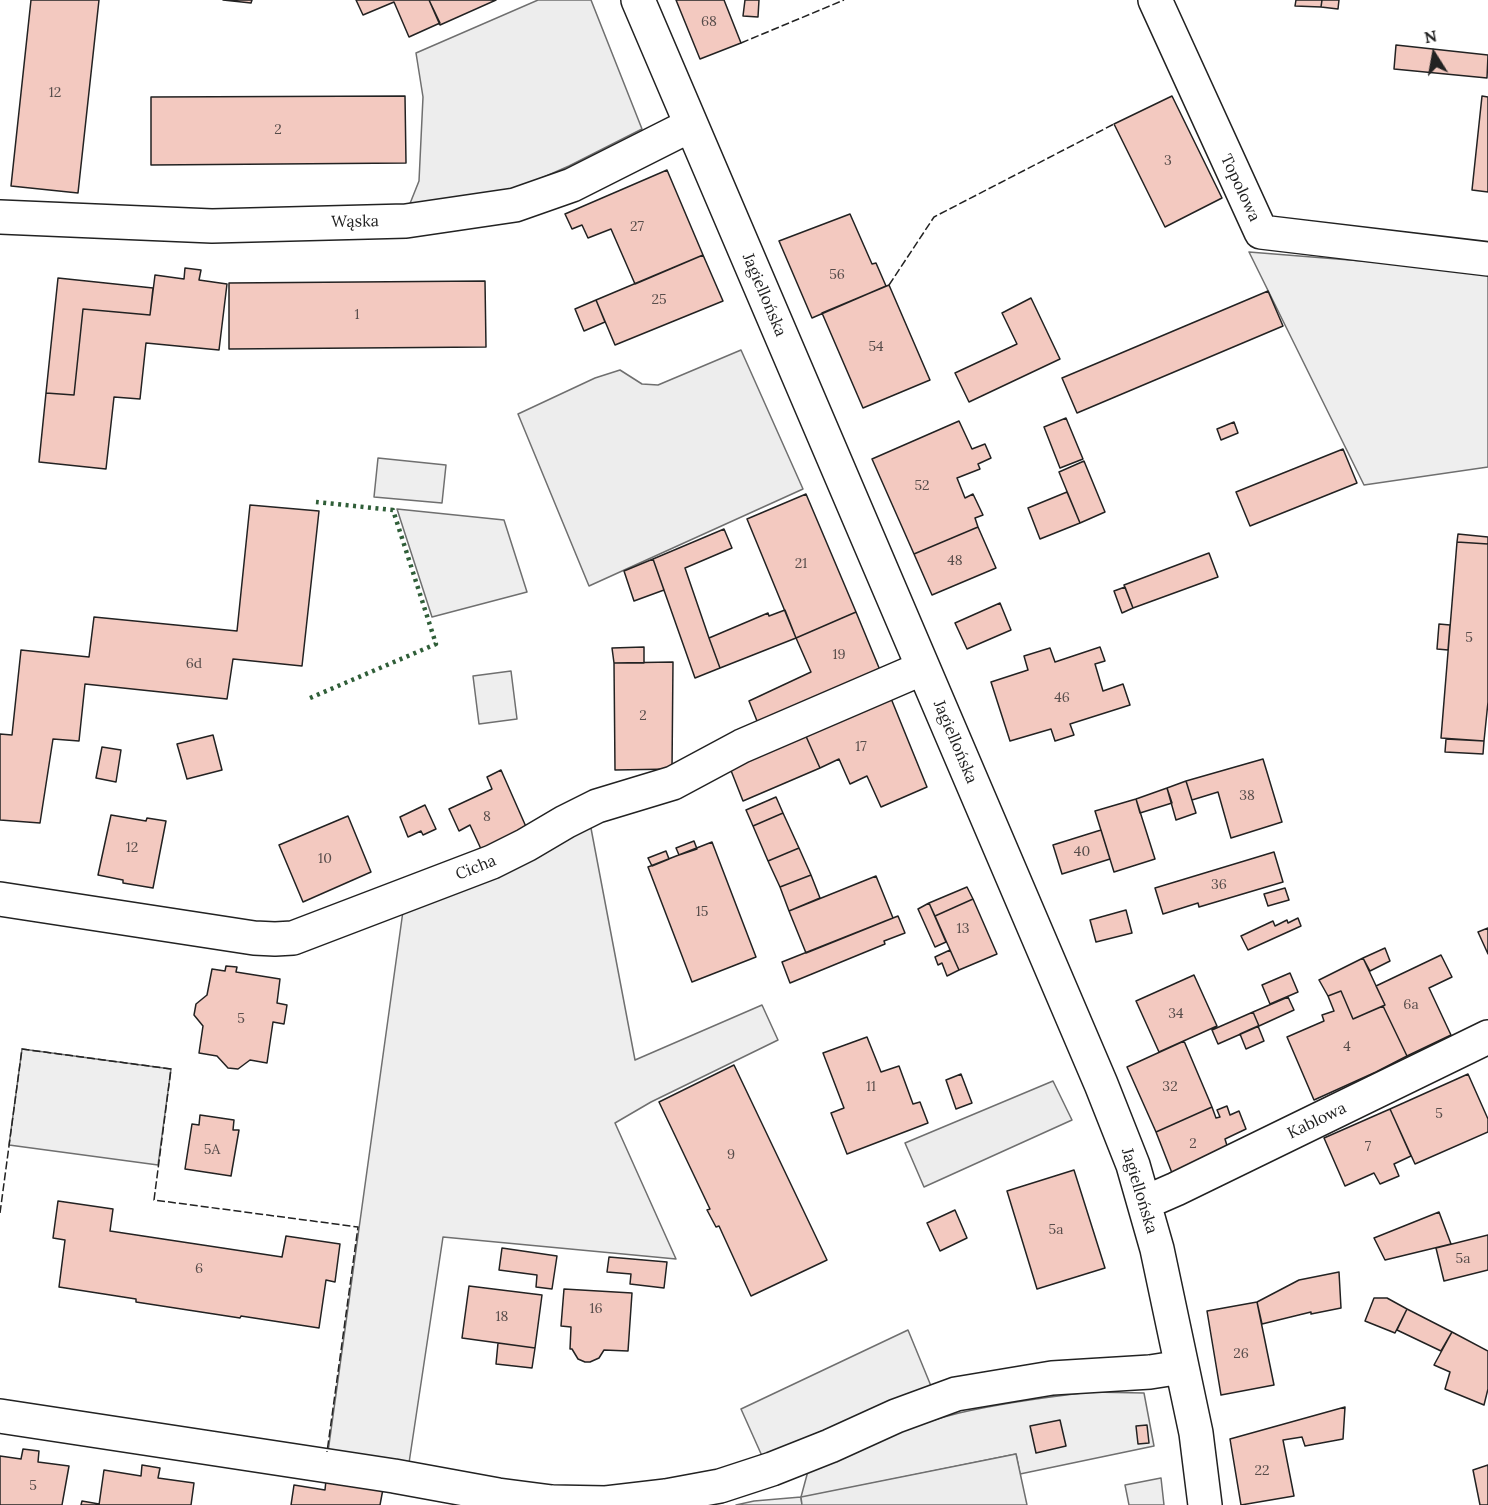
<!DOCTYPE html>
<html>
<head>
<meta charset="utf-8">
<style>
	body { margin:0 }
	#map { position:relative; width:1488px; height:1505px; overflow:hidden; background:#fff; font-family:Lora,serif }
	canvas { display:block }
	.north { position:absolute; left:1404px; top:24px; width:60px; height:60px; -webkit-text-stroke:4px #fff; paint-order:stroke; rotate:349deg; font-size:16px; font-weight:700; line-height:24px; text-align:center; color:#222 }
	.north::after { content:''; display:block; margin:auto; width:21px; height:27px; background:#222; clip-path:polygon(50% 0,100% 100%,50% 72%,0 100%) }
</style>
</head>
<body>
<div id="map">
<canvas width="1488" height="1505"></canvas>
<div class="north">N</div>
</div>
<script>
const c = document.querySelector('canvas').getContext('2d');
c.lineJoin = 'round';
function fill(path, color) { c.fillStyle = color; c.fill(path, 'evenodd'); }
function trace(path, color, width, dash) { c.strokeStyle = color; c.lineWidth = width; c.lineCap = dash ? 'butt' : 'round'; c.setLineDash(dash || []); c.stroke(path); }
function label(font, color, halo, rows, align = 'center') {
  c.font = font + ' Lora,serif'; c.lineWidth = 4.5; c.setLineDash([]); c.textBaseline = 'middle'; c.strokeStyle = halo; c.fillStyle = color; for (const [text, x, y, turn = 0] of rows) {
    c.save(); c.translate(x, y); c.rotate((+turn || 0) * Math.PI / 180); c.textAlign = isNaN(turn) ? turn : align; if (halo) c.strokeText(text, 0, 0); c.fillText(text, 0, 0); c.restore();
  }
}
const green = new Path2D(`
	M1249,252L1488,271V467L1364,485Z
	M378,458L446,465L442,503L374,497Z
	M397,509L504,520L527,592L432,617Z
	M511,671L517,719L479,724L473,676Z
	M590,823L635,1060L762,1005L778,1040L651,1102L615,1123L676,1259L443,1237L409,1463L328,1452L403,911Z
	M22,1049L171,1069L158,1165L9,1145Z
	M908,1330L931,1386L762,1456L741,1409Z
	M1091,1392L1144,1393L1154,1446L1020,1474L1016,1454L801,1498L802,1505H736L754,1501L801,1497L808,1471C857,1449 906,1426 959,1413C1002,1403 1047,1397 1091,1392Z
	M1161,1478L1164,1505H1129L1125,1485Z`);
fill(green, '#eee');
trace(green, '#6f6f6f', 1.5);
const parking = new Path2D(`
	M538,0H591L642,129L569,166L510,192L409,206L419,181L423,97L416,53Z
	M741,350L803,489L589,586L518,414L595,378L620,370L642,384L658,385Z
	M1053,1081L1072,1120L924,1187L905,1143Z
	M1016,1454L1027,1505H802L801,1497Z`);
fill(parking, '#ededed');
trace(parking, '#6f6f6f', 1.5);
const building = new Path2D(`
	M31,0H99L78,193L11,186Z
	M223,0H252L251,3Z
	M356,0H429L440,23L409,37L394,2L363,15Z
	M429,0H496L440,25Z
	M676,0H724L741,43L700,59Z
	M745,0H759L758,17L743,16Z
	M1296,0H1322L1321,7L1295,6Z
	M1322,0H1339L1338,9L1321,7Z
	M1396,45L1488,55L1487,78L1394,69Z
	M405,96L406,163L151,165V97Z
	M1172,96L1222,198L1165,227L1114,124Z
	M1482,96L1488,97V192L1472,190Z
	M667,170L703,255L635,284L611,229L588,238L582,225L572,229L565,214Z
	M850,214L872,264L876,263L886,286L812,318L779,241Z
	M703,255L723,301L615,345L596,300Z
	M185,268L201,270L199,280L227,284L219,350L146,343L140,399L114,397L106,469L39,462L46,393L74,395L83,309L150,315L155,275L184,279Z
	M58,278L153,288L150,315L83,309L74,395L46,393Z
	M485,281L486,347L229,349V283Z
	M889,285L930,380L863,408L822,313Z
	M1268,291L1283,326L1077,413L1062,378Z
	M1031,298L1060,359L969,402L955,373L1017,344L1002,313Z
	M596,300L605,322L584,331L575,309Z
	M1066,418L1083,459L1060,468L1044,427Z
	M959,421L972,449L985,444L991,458L978,464L980,469L957,478L965,498L973,494L983,515L975,518L978,527L914,554L872,459Z
	M1234,422L1238,433L1221,440L1217,429Z
	M1343,449L1357,483L1250,526L1236,492Z
	M1084,461L1105,512L1080,523L1059,472Z
	M1067,492L1080,523L1040,539L1028,508Z
	M806,494L856,612L796,638L747,519Z
	M250,505L319,511L302,666L233,659L227,699L85,684L79,741L53,739L40,823L0,820V734L12,735L21,650L89,657L94,617L237,631Z
	M978,527L996,568L932,595L914,554Z
	M724,529L732,548L685,568L709,638L720,668L695,678L653,559Z
	M1458,534L1488,537V544L1457,542Z
	M1457,542L1488,544V702L1484,741L1441,738Z
	M1209,553L1218,577L1133,608L1124,585Z
	M653,559L664,590L634,601L624,571Z
	M1125,587L1133,608L1122,613L1114,591Z
	M1000,603L1011,630L967,649L955,623Z
	M785,610L796,638L720,668L709,638L768,613L769,616Z
	M856,612L882,675L759,726L749,701L811,672L796,638Z
	M1439,624L1450,625L1448,650L1437,649Z
	M644,647V663H614L612,648Z
	M1100,647L1105,661L1095,664L1103,691L1123,684L1130,705L1070,724L1074,735L1055,741L1051,729L1010,741L991,682L1028,670L1024,656L1050,648L1055,662Z
	M673,662L672,769L615,770L614,663Z
	M890,696L927,787L881,807L867,776L850,784L839,759L820,768L805,734Z
	M805,734L820,768L743,801L730,768Z
	M213,735L222,770L187,779L177,744Z
	M1446,739L1484,741L1483,754L1445,752Z
	M102,747L121,750L116,782L96,778Z
	M1263,759L1282,822L1231,838L1218,792L1192,800L1186,781Z
	M501,770L527,829L481,849L470,825L459,831L449,809L492,789L487,777Z
	M1186,781L1196,813L1176,820L1167,788Z
	M1167,788L1172,803L1140,813L1136,799Z
	M776,797L783,813L753,826L746,810Z
	M1136,799L1155,859L1114,872L1095,811Z
	M425,805L436,829L423,835L421,831L408,837L400,817Z
	M783,813L799,848L768,861L753,826Z
	M111,815L146,821L147,818L166,821L153,888L123,883V880L98,875Z
	M348,816L371,872L303,902L279,845Z
	M1101,830L1110,859L1062,874L1053,845Z
	M694,841L697,849L679,855L676,848Z
	M712,842L756,957L692,982L648,867Z
	M799,848L811,875L780,887L768,861Z
	M666,851L669,859L652,866L648,858Z
	M1274,852L1283,882L1199,907L1198,903L1163,914L1155,888Z
	M811,875L820,898L789,911L780,887Z
	M876,876L893,918L806,953L789,911Z
	M967,887L973,899L935,916L929,903Z
	M1285,888L1289,900L1268,906L1264,894Z
	M973,899L997,954L959,970L935,916Z
	M929,903L946,942L935,947L918,909Z
	M1126,910L1132,933L1096,942L1090,920Z
	M898,916L905,933L884,941L885,944L790,983L782,962Z
	M1298,918L1301,926L1248,950L1241,936L1273,921L1275,926L1287,920L1288,923Z
	M1488,928V954L1478,932Z
	M1385,948L1390,961L1370,971L1363,958Z
	M950,950L959,970L947,976L942,963L938,965L935,957Z
	M1441,955L1452,977L1429,988L1451,1035L1407,1056L1383,1006L1385,1005L1376,986Z
	M1363,958L1385,1005L1353,1019L1341,991L1328,996L1319,980Z
	M226,966L237,967L236,972L280,979L277,1003L287,1005L284,1024L273,1022L267,1063L250,1060L238,1069L228,1068L217,1056L199,1053L203,1026L194,1015L196,1004L207,995L212,969L225,971Z
	M1290,973L1298,992L1270,1004L1262,985Z
	M1194,975L1217,1026L1159,1052L1136,1001Z
	M1341,991L1353,1019L1383,1006L1407,1056L1376,1072L1314,1100L1287,1037L1324,1021L1322,1015L1334,1011L1328,996Z
	M1288,997L1294,1010L1259,1026L1253,1012Z
	M1253,1012L1259,1026L1218,1044L1212,1030Z
	M1258,1026L1264,1041L1246,1049L1240,1034Z
	M867,1037L881,1072L899,1066L913,1104L920,1102L928,1123L847,1154L831,1113L844,1108L823,1053Z
	M1184,1041L1212,1107L1156,1132L1127,1067Z
	M734,1065L827,1260L751,1296L719,1226L716,1227L707,1210L710,1209L659,1102Z
	M961,1074L972,1103L956,1109L946,1080Z
	M1468,1074L1488,1119V1132L1415,1164L1390,1109Z
	M1227,1106L1230,1115L1239,1111L1246,1129L1225,1139L1228,1149L1172,1173L1156,1132L1212,1107L1216,1118L1220,1117L1217,1110Z
	M1390,1109L1411,1156L1394,1164L1399,1176L1380,1184L1374,1173L1345,1186L1324,1138Z
	M200,1115L234,1120L233,1130H239L231,1176L185,1169L192,1124L199,1125Z
	M1074,1170L1105,1268L1037,1289L1007,1191Z
	M58,1201L113,1209L110,1231L282,1257L286,1236L340,1244L335,1282L326,1280L319,1328L241,1316L240,1318L136,1302V1299L59,1287L65,1240L53,1238Z
	M955,1210L967,1238L940,1251L927,1223Z
	M1439,1212L1451,1244L1385,1260L1374,1238Z
	M1488,1235V1270L1444,1281L1436,1248Z
	M502,1248L557,1256L552,1289L536,1287L537,1275L499,1270Z
	M609,1257L667,1262L664,1288L630,1284L631,1274L607,1272Z
	M1339,1272L1341,1308L1311,1314V1312L1262,1324L1257,1302L1299,1280Z
	M469,1286L542,1295L535,1348L462,1338Z
	M564,1289L632,1293L628,1351L604,1350L599,1358L590,1362H585L578,1359L572,1349H570L571,1327L561,1326Z
	M1374,1298H1387L1407,1309L1395,1333L1365,1321Z
	M1257,1302L1274,1385L1221,1395L1207,1311Z
	M1407,1309L1452,1332L1441,1351L1397,1330Z
	M1452,1332L1488,1351V1389L1484,1405L1445,1389L1450,1372L1434,1365Z
	M498,1343L535,1348L532,1368L496,1364Z
	M1345,1407L1343,1439L1305,1446L1302,1437L1283,1440L1294,1496L1241,1505L1230,1439Z
	M1060,1420L1066,1446L1036,1453L1030,1426Z
	M1147,1425L1149,1443L1138,1444L1136,1426Z
	M23,1449L39,1451L38,1462L69,1466L62,1505H0V1456L21,1459Z
	M142,1465L160,1468L158,1478L194,1483L191,1505H99L104,1470L141,1476Z
	M1488,1465V1505H1480L1473,1470Z
	M326,1480L383,1489L380,1505H291L294,1485L325,1490Z
	M82,1501L99,1504V1505H81Z`);
fill(building, '#f3c9c0');
trace(building, '#222', 1.5);
const minor = new Path2D(`
	M638,0L1101,1084L1133,1165L1157,1249L1196,1433L1205,1505
	M1155,0L1261,232L1488,259
	M0,217L212,226L406,221L515,205L572,185L691,125
	M0,899L254,938L275,939L293,938L492,862L526,845L565,822L597,806L673,783L742,746L923,668
	M1144,1203L1176,1189L1488,1037
	M0,1416L394,1476L498,1495L552,1502L606,1503L666,1496L720,1486L772,1469L830,1446L896,1416L956,1394L1052,1378L1150,1372L1182,1367`);
trace(minor, '#222', 36);
trace(minor, '#fff', 33);
trace(new Path2D(`
	M310,698L436,644L393,510L316,502`), '#2f5e38', 4.5, [3, 4.5]);
trace(new Path2D(`
	M741,43L844,0
	M889,285L934,217L1114,124
	M0,1213L22,1049L171,1069L154,1200L358,1227L327,1452`), '#222', 1.5, [8, 3]);
label('14px', '#564c4a', null, [
	["68",709,22],
	["12",55,93],
	["2",278,130],
	["3",1168,161],
	["27",637,227],
	["56",837,275],
	["25",659,300],
	["1",357,315],
	["54",876,347],
	["52",922,486],
	["48",955,561],
	["21",801,564],
	["5",1469,638],
	["19",839,655],
	["6d",194,664],
	["46",1062,698],
	["2",643,716],
	["17",861,747],
	["38",1247,796],
	["8",487,817],
	["12",132,848],
	["40",1082,852],
	["10",325,859],
	["36",1219,885],
	["15",702,912],
	["13",963,929],
	["6a",1411,1005],
	["34",1176,1014],
	["5",241,1019],
	["4",1347,1047],
	["11",871,1087],
	["32",1170,1087],
	["5",1439,1114],
	["2",1193,1144],
	["7",1368,1147],
	["5A",212,1150],
	["9",731,1155],
	["5a",1056,1230],
	["5a",1463,1259],
	["6",199,1269],
	["16",596,1309],
	["18",502,1317],
	["26",1241,1354],
	["22",1262,1471],
	["5",33,1486]
]);
label('16px', '#222', '#fff', [
	["Topolowa",1240,188,65],
	["Wąska",355,222,-1],
	["Jagiellońska",764,295,67],
	["Jagiellońska",955,742,67],
	["Cicha",476,868,-22],
	["Kablowa",1317,1121,-26],
	["Jagiellońska",1139,1191,73]
]);
</script>
</body>
</html>
